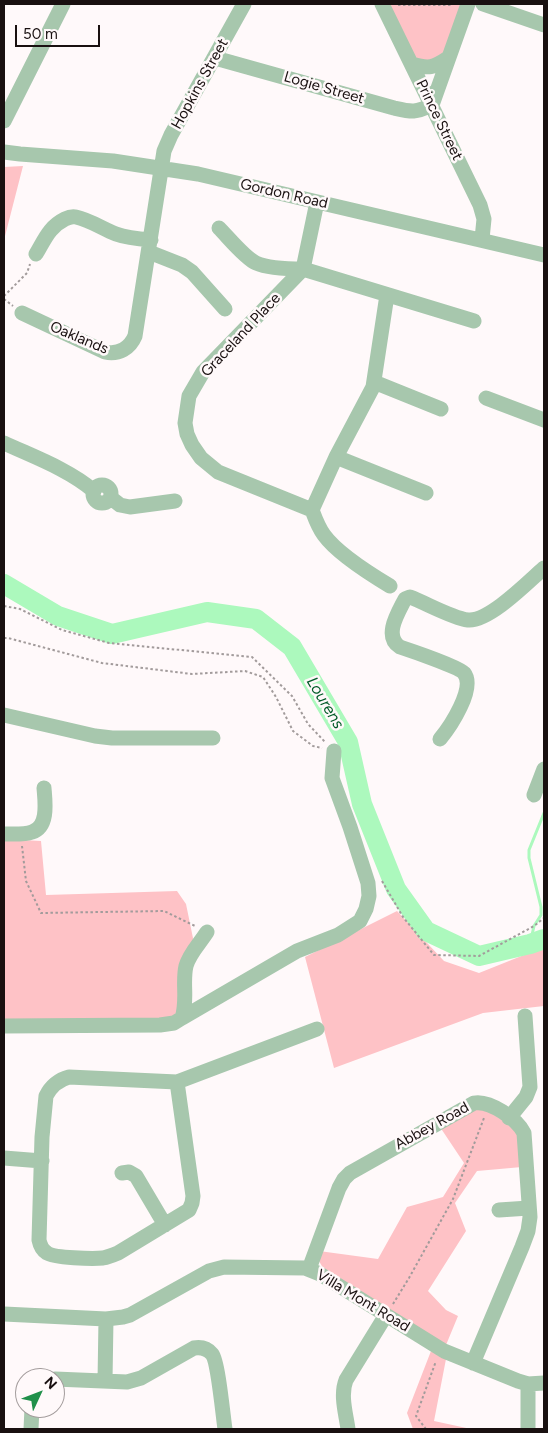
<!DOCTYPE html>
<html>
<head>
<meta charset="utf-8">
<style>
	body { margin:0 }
	#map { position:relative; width:548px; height:1433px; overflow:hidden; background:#fff9fa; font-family:Figtree,sans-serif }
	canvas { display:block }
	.frame { position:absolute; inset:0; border:5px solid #191010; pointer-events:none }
	.north { position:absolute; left:15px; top:1368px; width:50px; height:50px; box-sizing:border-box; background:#fff9fa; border:1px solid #a39c9c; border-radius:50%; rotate:47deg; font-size:14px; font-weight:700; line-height:20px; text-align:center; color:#191010 }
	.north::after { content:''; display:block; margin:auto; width:18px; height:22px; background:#20904a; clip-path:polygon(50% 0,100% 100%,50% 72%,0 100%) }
	.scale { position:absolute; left:15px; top:25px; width:85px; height:22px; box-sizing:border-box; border:2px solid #191010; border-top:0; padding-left:6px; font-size:15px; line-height:18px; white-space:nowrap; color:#191010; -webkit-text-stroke:4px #fff9fa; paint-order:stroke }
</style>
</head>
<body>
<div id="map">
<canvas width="548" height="1433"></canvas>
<div class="frame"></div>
<div class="north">N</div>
<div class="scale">50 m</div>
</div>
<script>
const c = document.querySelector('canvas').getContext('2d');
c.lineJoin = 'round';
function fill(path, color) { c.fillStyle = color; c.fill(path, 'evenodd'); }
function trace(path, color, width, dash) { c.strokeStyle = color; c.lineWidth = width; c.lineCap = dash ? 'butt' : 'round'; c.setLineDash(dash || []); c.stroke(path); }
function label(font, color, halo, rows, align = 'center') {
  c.font = font + ' Figtree,sans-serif'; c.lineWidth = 5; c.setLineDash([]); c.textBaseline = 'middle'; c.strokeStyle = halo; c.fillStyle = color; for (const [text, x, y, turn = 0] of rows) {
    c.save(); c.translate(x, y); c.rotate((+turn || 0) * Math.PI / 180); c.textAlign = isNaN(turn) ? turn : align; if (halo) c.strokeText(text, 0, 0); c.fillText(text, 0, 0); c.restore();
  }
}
fill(new Path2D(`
	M388,4H461L444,53L441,56L424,62L415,57Z
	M23,166L4,240V167Z
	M4,839L41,841L46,895L177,891L186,904L194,943L182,1007L168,1022H4Z
	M397,911L444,961L479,973L544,947V1006L483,1013L334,1068L305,957Z
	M479,1106L516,1128L522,1167L477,1171L455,1203L466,1231L428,1291L446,1310L458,1316L446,1345L323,1268L319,1261V1251L378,1259L407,1207L443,1197L464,1163L440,1127Z
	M431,1351L446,1359L434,1421L471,1429H413L407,1413Z`), '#fec2c6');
trace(new Path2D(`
	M530,944L534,926L541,915V907L529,858V850L544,813`), '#acf9bd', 3);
trace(new Path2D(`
	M4,584L58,616L112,634L207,612L256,619L292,647L348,742L362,804L396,889L426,931L479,956L530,944L544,939`), '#acf9bd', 20);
trace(new Path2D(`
	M398,5H453
	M4,296L27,273L30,264
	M4,299L13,306
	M4,606L20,609L62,630L109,643L252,657L292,696L308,724L325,742
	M4,638H8L102,663L192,674L245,671L263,677L276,697L293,731L313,746L322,748
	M22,846L26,881L41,913L164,911L195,926
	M382,881L403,917L434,955L479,956L534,926L544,918
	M544,888V913
	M393,1304L409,1278L453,1199L484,1118
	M426,1429L416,1416L436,1361`), '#a29b9b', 2, [2.5, 2.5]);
trace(new Path2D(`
	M382,4L480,205L484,219L482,239
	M483,4L544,25
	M215,58L394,108C412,112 415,113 432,105L468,4
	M412,64C429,69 433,68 448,58
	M4,121L63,4
	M4,152L20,154L113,161L198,174L544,255
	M317,202L303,269L203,372L189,396L185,423L187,434L192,445L201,458L218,472L312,510C315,518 318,527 324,535C337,553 370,574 390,586
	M219,228C228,237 245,258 256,263C267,268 291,269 303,269L474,321
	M149,252L182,265L192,272L225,309
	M36,254C45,239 49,227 65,219C69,217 72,216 76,217C90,220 103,229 116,234C127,238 139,239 151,240
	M22,313L105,352C119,355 130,348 135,336L164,151L171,135L244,4
	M374,382L441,409
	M486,398L544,420
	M4,443C34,457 68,469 94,491
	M336,457L426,493
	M93 494a9 9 0 1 1 18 0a9 9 0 1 1-18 0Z
	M111,498L120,505L130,507L175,501
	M312,510L336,457L373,387L387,295
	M4,715L95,736L112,738H213
	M440,739C450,727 476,688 464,673C459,667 412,651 400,647C383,636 398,613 405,599L410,597C426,603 452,618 468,620C489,622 528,582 544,568
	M534,795L544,769
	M4,834C13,834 24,835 32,832C49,827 45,801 44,788
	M182,1018L297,951L338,935L360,921L366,909L369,896L368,883L350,827L332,778L334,751
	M4,1026L160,1025L174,1023L182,1018C188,1000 182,983 186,966C189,954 200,943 207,932
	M177,1082L193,1196L192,1203L189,1210L118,1253C113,1255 108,1257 103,1258C93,1259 54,1258 47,1253C42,1250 40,1245 39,1240L42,1137L46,1096C51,1086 58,1080 69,1077L177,1082L317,1029
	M509,1118L526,1097L530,1087L525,1016
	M4,1158L42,1161
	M122,1173L129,1172L136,1176L165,1225
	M499,1210L529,1208
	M309,1269L339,1188L344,1179L350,1173L474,1103C490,1100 517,1119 524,1133L530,1217L528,1231L522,1247L473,1363
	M4,1314L106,1319L123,1317L130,1315L209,1271L224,1267L305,1268L320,1274L444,1351L518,1381L528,1384L544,1383
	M55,1379L127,1382L141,1378L194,1348C200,1347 207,1348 212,1354C218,1361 223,1416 225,1429
	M105,1381L106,1319
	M31,1429L32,1408
	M348,1429C346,1414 340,1395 346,1380L386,1315
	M528,1429V1384`), '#a7c7ad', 15);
label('15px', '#191010', '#fff9fa', [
	["Hopkins Street",200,84,-61],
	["Logie Street",324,88,16],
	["Prince Street",439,120,64],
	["Gordon Road",284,194,13],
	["Graceland Place",241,335,-47],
	["Oaklands",79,338,23],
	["Abbey Road",432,1126,-29],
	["Villa Mont Road",363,1301,31]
]);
label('italic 16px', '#005b27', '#fff9fa', [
	["Lourens",325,703,59]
]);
</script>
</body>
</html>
